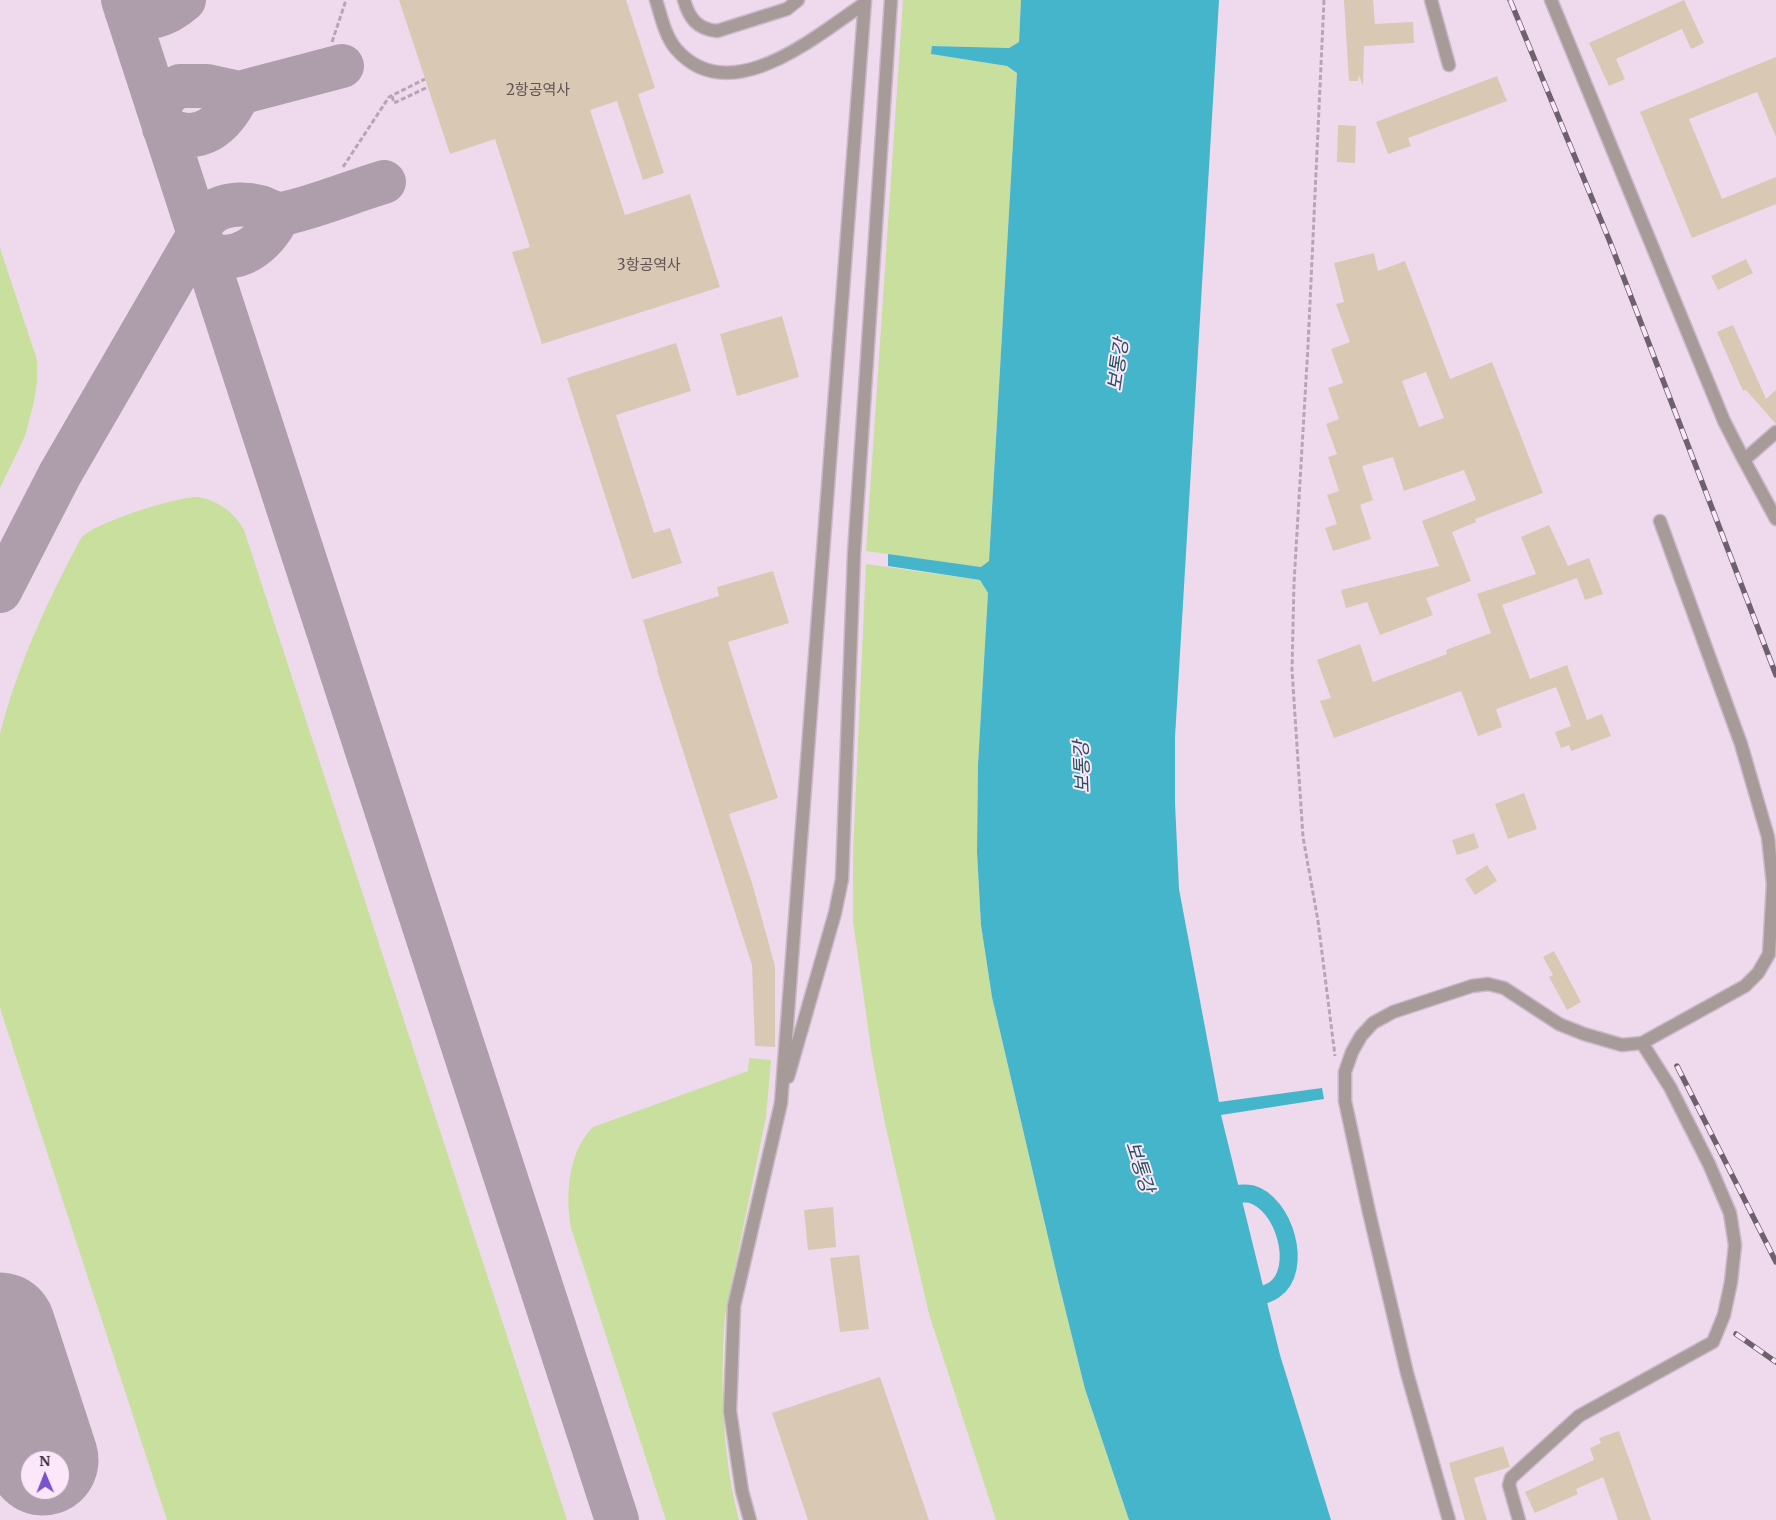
<!DOCTYPE html>
<html>
<head>
<meta charset="utf-8">
<style>
	body { margin:0 }
	#map { position:relative; width:1776px; height:1520px; overflow:hidden; background:#efdaed; font-family:Merriweather,serif }
	canvas { display:block }
	.north { position:absolute; left:20px; top:1450px; width:50px; height:50px; box-sizing:border-box; background:#fce7fa; border:1px solid #ad9dab; border-radius:50%; rotate:359deg; font-size:14px; font-weight:700; line-height:20px; text-align:center; color:#362e35 }
	.north::after { content:''; display:block; margin:auto; width:18px; height:22px; background:#7a53cc; clip-path:polygon(50% 0,100% 100%,50% 72%,0 100%) }
</style>
</head>
<body>
<div id="map">
<canvas width="1776" height="1520"></canvas>
<div class="north">N</div>
</div>
<script>
const c = document.querySelector('canvas').getContext('2d');
c.lineJoin = 'round';
function fill(path, color) { c.fillStyle = color; c.fill(path, 'evenodd'); }
function trace(path, color, width, dash) { c.strokeStyle = color; c.lineWidth = width; c.lineCap = dash ? 'butt' : 'round'; c.setLineDash(dash || []); c.stroke(path); }
function label(font, color, halo, rows, align = 'center') {
  c.font = font + ' Merriweather,"Noto Sans KR",serif'; c.lineWidth = 4; c.setLineDash([]); c.textBaseline = 'middle'; c.strokeStyle = halo; c.fillStyle = color; for (const [text, x, y, turn = 0] of rows) {
    c.save(); c.translate(x, y); c.rotate((+turn || 0) * Math.PI / 180); c.textAlign = isNaN(turn) ? turn : align; if (halo) c.strokeText(text, 0, 0); c.fillText(text, 0, 0); c.restore();
  }
}
fill(new Path2D(`
	M903,0H1021L1019,42L1009,48L933,46L931,54L1007,66L1017,73L989,561L982,567L866,551Z
	M0,248L37,360V381L34,402L25,436L0,488Z
	M198,497C219,501 234,512 244,530L567,1520H167L0,1008V734C17,666 48,600 81,538C96,522 175,497 198,497Z
	M866,564L980,580L988,593L978,764L977,852L981,926L992,997L1059,1284L1085,1389L1129,1520H996L929,1314L885,1124L872,1056L853,921V852Z
	M749,1058L771,1060L766,1117L725,1316C720,1384 722,1454 739,1520H666L571,1228C565,1195 568,1152 593,1127L748,1071Z`), '#c8df9e');
fill(new Path2D(`
	M1021,0H1219L1175,737V803L1179,889L1219,1102L1322,1088L1324,1099L1221,1115L1280,1355L1331,1520H1129L1085,1389L1059,1284L992,997L981,925L977,852L978,764L988,593L980,580L888,566V554L981,567L989,561L1017,73L1007,66L931,54L932,46L1009,48L1019,42Z`), '#44b5ca');
trace(new Path2D(`
	M1216,1197C1227,1195 1240,1192 1251,1194C1284,1203 1304,1269 1274,1290C1265,1296 1252,1298 1242,1302`), '#44b5ca', 18);
trace(new Path2D(`
	M123,0L617,1520
	M126,10C145,25 168,14 184,0
	M158,108L168,92L180,86H207L239,93L342,66
	M164,128C200,147 224,125 239,93
	M205,252C237,267 265,244 279,215
	M0,591L60,474L199,234C203,205 237,201 260,207C267,209 275,215 282,214C316,207 350,192 384,182`), '#ae9eac', 44);
trace(new Path2D(`
	M0,1328L43,1460`), '#ae9eac', 111);
fill(new Path2D(`
	M399,0H626L655,88L638,94L664,173L643,180L617,101L590,110L625,215L690,194L720,287L542,344L512,252L530,247L495,139L450,154Z
	M1344,0H1373L1375,24L1413,22L1414,43L1364,46L1363,86L1359,75L1358,81H1349Z
	M1684,0L1704,43L1691,49L1682,29L1616,59L1625,79L1609,86L1589,43Z
	M1776,57V137L1757,92L1689,119L1722,199L1776,177V204L1692,238L1640,112Z
	M1497,76L1507,101L1408,138L1411,146L1388,154L1376,122Z
	M1338,125L1356,126L1355,163L1337,162Z
	M1374,253L1378,271L1405,261L1450,379L1492,362L1543,493L1475,519L1476,522L1452,532L1471,581L1426,598L1433,615L1380,635L1367,602L1346,608L1341,590L1439,566L1422,521L1476,500L1464,470L1404,491L1393,457L1362,466L1373,500L1360,505L1371,539L1333,551L1325,528L1337,524L1327,495L1339,491L1328,457L1337,454L1326,424L1339,419L1328,388L1343,383L1331,349L1350,342L1336,304L1344,302L1334,263ZM1426,372L1444,418L1419,427L1402,381Z
	M1746,259L1753,273L1718,290L1711,276Z
	M782,316L799,377L737,396L720,334Z
	M1733,325L1766,399L1776,390V424L1746,390L1743,391L1717,332Z
	M676,343L691,391L616,415L654,533L670,528L682,563L632,579L567,378Z
	M1549,525L1568,566L1589,558L1603,594L1585,600L1577,578L1502,605L1530,679L1567,665L1587,720L1602,714L1611,736L1571,751L1569,745L1561,748L1555,732L1571,726L1556,687L1496,709L1502,727L1478,736L1461,691L1334,738L1320,701L1331,698L1317,660L1360,644L1373,682L1447,654L1446,650L1491,633L1477,594L1536,574L1521,537Z
	M773,571L789,623L728,642L778,798L729,814L752,883L775,966V1047L755,1046L752,965L657,670H658L643,620L719,596L717,587Z
	M1524,793L1537,829L1508,839L1495,804Z
	M1474,833L1479,848L1457,855L1452,840Z
	M1487,865L1497,881L1475,895L1465,879Z
	M1554,951L1581,1002L1567,1010L1549,977L1553,975L1543,957Z
	M833,1207L836,1247L808,1250L804,1210Z
	M859,1255L869,1329L840,1332L830,1258Z
	M880,1377L929,1520H808L772,1413Z
	M1619,1431L1651,1520H1618L1603,1477L1576,1489L1578,1494L1535,1513L1525,1492L1594,1460L1590,1448L1601,1443L1599,1438Z
	M1503,1446L1510,1467L1474,1478L1487,1520H1465L1449,1463Z`), '#d9c8b3');
const minor = new Path2D(`
	M656,0C661,16 665,36 676,49C730,111 816,36 865,3
	M684,0C689,18 697,29 717,31L787,9L798,0
	M1431,0L1449,65
	M1551,0L1724,421L1744,460
	M1776,432L1744,460L1776,519
	M788,1077L835,913L842,879L854,554L891,0
	M750,1520L742,1491L730,1411L734,1306L781,1103L865,0
	M1449,1520L1407,1373L1369,1212L1345,1101V1072L1352,1052L1361,1036L1373,1023L1393,1012L1472,986L1488,984L1504,988L1559,1024L1584,1034L1622,1045L1642,1043L1745,986L1758,973L1769,954L1773,884L1768,837L1741,744L1660,521
	M1519,1520L1509,1485L1511,1478L1579,1416L1713,1342L1724,1315L1731,1282L1735,1245L1730,1213L1709,1164L1670,1087L1642,1043`);
trace(minor, '#cab8c8', 15);
trace(new Path2D(`
	M1324,0L1308,346L1294,583L1292,670L1303,837L1318,921L1335,1056
	M332,42L346,0
	M392,96L394,103L428,87
	M343,167L389,97L425,79`), '#b6a5b4', 3, [5, 2.5]);
trace(minor, '#a79b99', 12);
const rail = new Path2D(`
	M1510,0L1610,242L1776,675
	M1677,1066L1776,1262
	M1736,1334L1776,1362`);
trace(rail, '#6d626c', 5.5);
trace(rail, '#fce7fa', 4, [11]);
label('15px', '#5f5454', null, [
	["2항공역사",538,91],
	["3항공역사",649,266]
]);
label('italic 19px', '#25545e', '#fce7fa', [
	["보통강",1119,365,-82],
	["보통강",1083,767,-92],
	["보통강",1139,1167,72]
]);
</script>
</body>
</html>
